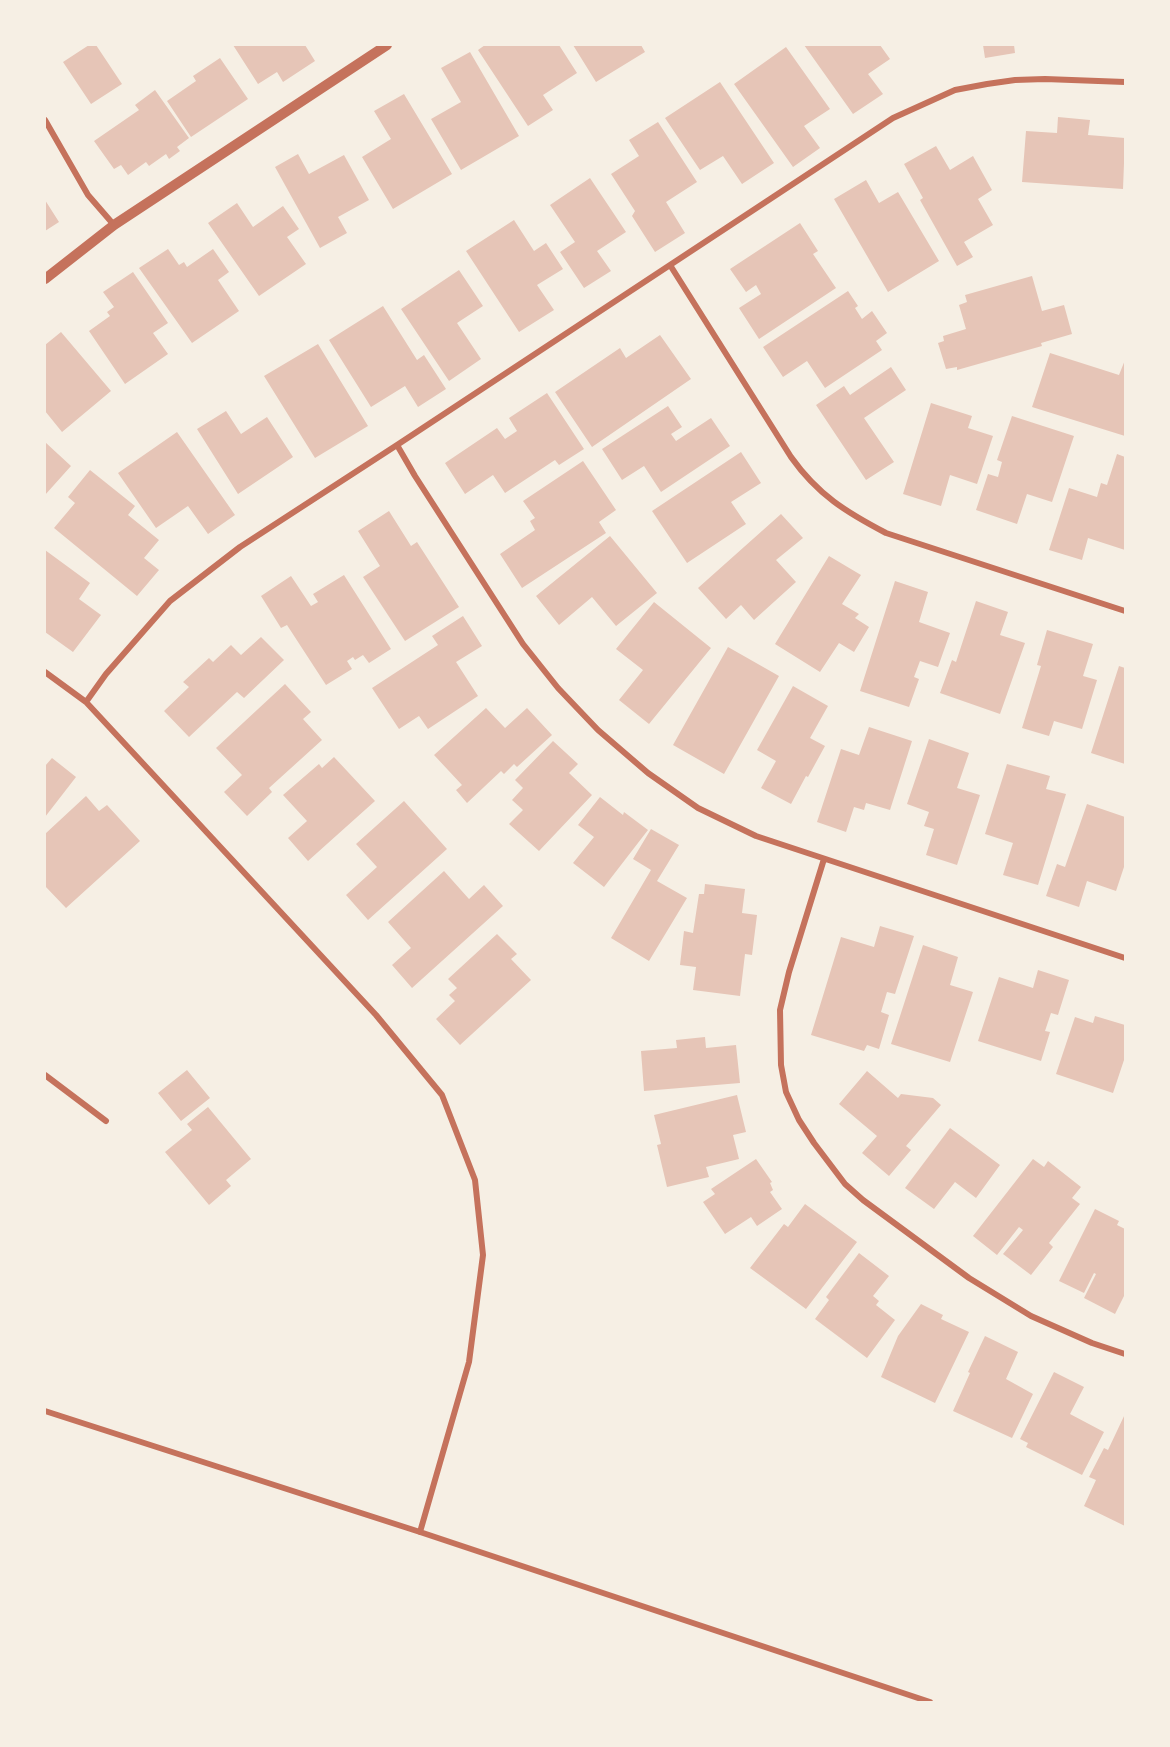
<!DOCTYPE html>
<html>
<head>
<meta charset="utf-8">
<style>
	body { margin:0 }
	#map { position:relative; width:1170px; height:1747px; overflow:hidden; background:#f6efe4; font-family:"Source Sans 3",sans-serif }
	canvas { display:block }
	.frame { position:absolute; inset:0; border:46px solid #f6efe4; pointer-events:none }
</style>
</head>
<body>
<div id="map">
<canvas width="1170" height="1747"></canvas>
<div class="frame"></div>
</div>
<script>
const c = document.querySelector('canvas').getContext('2d');
c.lineJoin = 'round';
function fill(path, color) { c.fillStyle = color; c.fill(path, 'evenodd'); }
function trace(path, color, width, dash) { c.strokeStyle = color; c.lineWidth = width; c.lineCap = dash ? 'butt' : 'round'; c.setLineDash(dash || []); c.stroke(path); }
fill(new Path2D(`
	M89,45H96L122,84L91,104L63,62Z
	M233,45H305L315,61L283,82L277,72L258,84Z
	M485,45H559L577,73L543,95L553,110L528,126L478,50Z
	M573,45H641L645,52L596,82Z
	M804,45H880L890,59L868,74L883,94L853,114Z
	M983,45H1014L1015,53L985,58Z
	M786,47L830,109L804,126L820,148L793,167L734,84Z
	M470,52L519,136L461,170L431,119L461,102L441,68Z
	M220,58L248,99L191,137L167,101L196,81L193,76Z
	M720,82L774,163L742,184L723,156L700,170L665,118Z
	M155,90L189,138L177,147L180,151L169,159L166,154L149,166L146,162L128,175L121,165L114,169L94,141L139,110L135,105Z
	M404,94L452,174L393,209L362,157L391,139L374,111Z
	M1058,117L1090,120L1088,135L1125,138L1123,189L1022,182L1026,131L1057,133Z
	M658,122L697,182L666,202L685,233L655,252L632,216L635,211L611,174L639,156L629,140Z
	M936,146L950,170L973,156L992,190L978,199L993,225L964,242L973,257L957,266L920,200L923,198L904,164Z
	M298,154L309,174L344,155L369,200L338,217L347,233L320,248L275,167Z
	M590,178L626,232L597,251L611,271L584,288L560,252L575,242L550,205Z
	M866,180L879,203L898,192L939,261L888,292L834,199Z
	M45,200L59,222L45,231Z
	M237,203L253,227L283,206L299,229L287,237L306,264L259,296L208,223Z
	M514,220L534,251L546,243L563,269L537,285L554,310L519,332L466,251Z
	M800,223L818,251L813,254L836,288L759,339L739,308L761,294L756,285L746,292L730,269Z
	M168,249L179,265L184,262L187,267L213,249L229,272L218,280L239,311L192,343L139,268Z
	M459,270L483,306L457,323L481,359L449,381L401,309Z
	M133,272L168,323L153,333L168,354L125,384L89,331L110,316L107,312L114,307L103,292Z
	M1032,276L1042,311L1064,305L1072,334L1041,343L1042,346L957,370V367L946,369L938,343L944,341L943,336L966,329L959,305L967,302L965,295Z
	M848,291L858,306L855,308L862,319L872,311L887,333L876,341L882,350L825,388L807,361L783,377L763,347Z
	M383,306L417,360L424,355L446,389L418,407L405,386L371,407L329,340Z
	M61,332L111,391L62,432L45,411V345Z
	M660,335L691,379L592,447L555,392L620,348L626,358Z
	M318,344L368,426L315,458L264,376Z
	M1050,353L1119,375L1125,360V436L1032,407Z
	M891,367L906,390L864,418L894,462L866,480L816,405L844,386L850,395Z
	M547,393L584,449L559,465L555,460L505,493L493,475L465,494L445,463L497,428L505,439L517,431L509,418Z
	M931,403L972,416L968,428L993,436L977,484L950,475L941,506L903,494Z
	M668,406L682,427L671,434L676,441L711,418L730,446L661,492L644,466L622,480L602,449Z
	M226,411L241,434L267,417L293,457L238,494L197,429Z
	M1012,416L1074,436L1052,502L1027,494L1017,524L976,510L988,474L998,477L1002,462L997,460Z
	M177,432L235,515L208,534L188,506L156,528L118,473Z
	M45,442L71,466L45,495Z
	M741,452L761,483L731,502L746,524L687,563L652,511Z
	M1117,454L1125,457V550L1088,538L1082,560L1049,550L1069,488L1097,497L1101,483L1107,485Z
	M583,461L616,510L599,522L606,533L522,588L500,554L535,530L530,521L535,518L523,501Z
	M90,470L135,506L128,515L159,540L144,558L159,570L137,596L54,528L75,503L68,497Z
	M389,511L411,546L417,542L459,607L405,641L363,577L380,566L358,531Z
	M781,514L803,538L776,560L796,582L754,620L741,605L726,619L698,588Z
	M610,536L657,593L616,626L592,597L559,625L536,596Z
	M45,550L90,583L79,599L101,615L73,652L45,632Z
	M829,556L861,575L842,604L859,614L855,618L869,627L854,652L839,643L820,672L775,644Z
	M344,575L391,649L369,663L363,655L355,660L353,657L347,661L352,669L326,685L287,625L281,628L261,596L291,576L311,606L318,602L313,594Z
	M895,581L928,592L919,622L950,633L938,667L920,661L914,677L919,679L909,707L860,691Z
	M976,601L1008,612L1000,635L1025,643L1000,714L940,693L952,660L956,662Z
	M654,602L711,648L649,724L619,700L643,670L616,649Z
	M463,616L482,646L456,662L478,696L428,729L419,716L399,729L372,688L438,645L432,636Z
	M1047,630L1093,644L1083,676L1097,680L1082,729L1054,721L1049,736L1022,728L1041,666L1037,665Z
	M261,637L284,660L244,698L237,692L189,737L164,711L189,687L183,682L209,658L213,662L231,645L241,655Z
	M728,647L779,676L724,774L673,745Z
	M1119,666L1125,668V764L1091,753Z
	M285,684L311,712L303,719L322,740L269,788L272,792L247,816L224,792L242,775L216,748Z
	M793,686L828,706L810,738L825,746L808,777L806,776L791,804L761,788L776,761L757,750Z
	M486,708L505,728L527,708L552,735L517,767L514,764L504,774L501,771L467,803L456,790L462,785L434,755Z
	M869,727L912,741L890,810L866,803L864,810L854,807L846,832L817,822L841,749L859,755Z
	M929,739L969,753L957,788L980,795L957,865L926,855L934,829L924,826L929,812L907,804Z
	M553,741L578,764L569,773L592,795L539,851L509,824L523,810L512,800L523,788L515,780Z
	M334,757L375,801L308,861L288,838L307,821L283,795L319,764L322,768Z
	M52,758L76,777L45,817V766Z
	M1007,764L1050,776L1046,789L1066,794L1038,885L1003,875L1013,843L985,834Z
	M86,796L99,811L107,805L140,841L66,908L45,886V834Z
	M600,797L623,815L624,812L648,830L604,887L573,863L594,837L578,825Z
	M404,801L447,849L368,920L346,895L377,867L356,844Z
	M1087,804L1125,817V864L1116,891L1087,881L1079,907L1046,896L1057,864L1065,867Z
	M651,829L679,845L657,881L687,898L649,961L611,938L651,870L633,859Z
	M444,871L469,899L484,885L503,906L412,988L392,965L411,948L388,922Z
	M705,884L745,889L742,913L757,915L752,955L745,954L740,996L693,990L696,967L680,965L684,931L693,933L699,894H704Z
	M880,926L914,936L895,994L887,992L881,1012L889,1015L879,1049L867,1045L864,1051L811,1035L841,937L874,947Z
	M497,934L517,954L511,959L531,980L460,1045L436,1019L455,1001L449,995L457,988L448,979Z
	M923,945L958,957L950,985L973,992L950,1062L891,1044Z
	M1038,970L1069,980L1058,1015L1051,1013L1045,1031L1050,1032L1041,1061L978,1041L999,977L1033,988Z
	M1095,1016L1125,1025V1057L1113,1093L1056,1074L1075,1017L1093,1023Z
	M705,1037L706,1048L736,1045L740,1083L644,1091L641,1051L677,1048L676,1040Z
	M187,1070L210,1098L181,1121L158,1093Z
	M867,1071L898,1098L901,1094L933,1098L941,1105L906,1146L911,1150L889,1176L862,1153L877,1136L839,1104Z
	M737,1095L746,1132L733,1135L739,1159L706,1167L709,1177L667,1187L657,1145L661,1144L654,1115Z
	M208,1107L251,1159L226,1180L231,1186L209,1205L165,1152L192,1130L187,1124Z
	M950,1128L1000,1165L976,1198L955,1182L934,1209L905,1188Z
	M756,1159L772,1182L770,1183L773,1190L770,1192L782,1209L757,1226L751,1217L725,1234L703,1202L715,1194L711,1189Z
	M1033,1159L1044,1167L1048,1161L1081,1187L1072,1198L1080,1204L1049,1243L1053,1247L1031,1275L1003,1254L1023,1230L1019,1227L997,1255L973,1236Z
	M805,1204L857,1242L806,1309L750,1268L784,1224L788,1227Z
	M1095,1209L1119,1221L1117,1225L1125,1229V1294L1115,1314L1084,1298L1096,1274L1094,1273L1084,1293L1059,1281Z
	M859,1253L889,1276L873,1296L879,1301L876,1305L895,1320L867,1358L815,1319L829,1300L826,1297Z
	M921,1304L943,1315L941,1319L969,1332L935,1403L881,1377L898,1336Z
	M985,1336L1018,1352L1006,1379L1033,1394L1012,1438L953,1411L970,1373L968,1372Z
	M1054,1372L1084,1387L1070,1414L1104,1432L1082,1475L1026,1447L1028,1443L1020,1439Z
	M1125,1414V1526L1084,1506L1096,1480L1089,1477L1104,1448L1108,1450Z`), '#e6c5b7');
trace(new Path2D(`
	M45,120L88,195L114,225
	M670,265L791,457C818,495 846,512 886,533L1125,611
	M397,445L415,476L523,644L558,688L598,730L648,773L698,808L756,836L1125,958
	M45,672L86,702L376,1015L442,1095L475,1180L483,1255L469,1362L420,1532
	M86,702L106,674L170,601L240,547L397,445L893,118L955,90L987,84L1015,80L1045,79L1125,82
	M824,859L789,972L780,1010L781,1065L786,1092L799,1120L814,1143L845,1184L863,1200L969,1278L1031,1316L1092,1343L1125,1354
	M45,1075L106,1121
	M45,1411L420,1532L930,1702`), '#c5725c', 6);
trace(new Path2D(`
	M45,279L114,225L387,45`), '#c5725c', 10);
</script>
</body>
</html>
